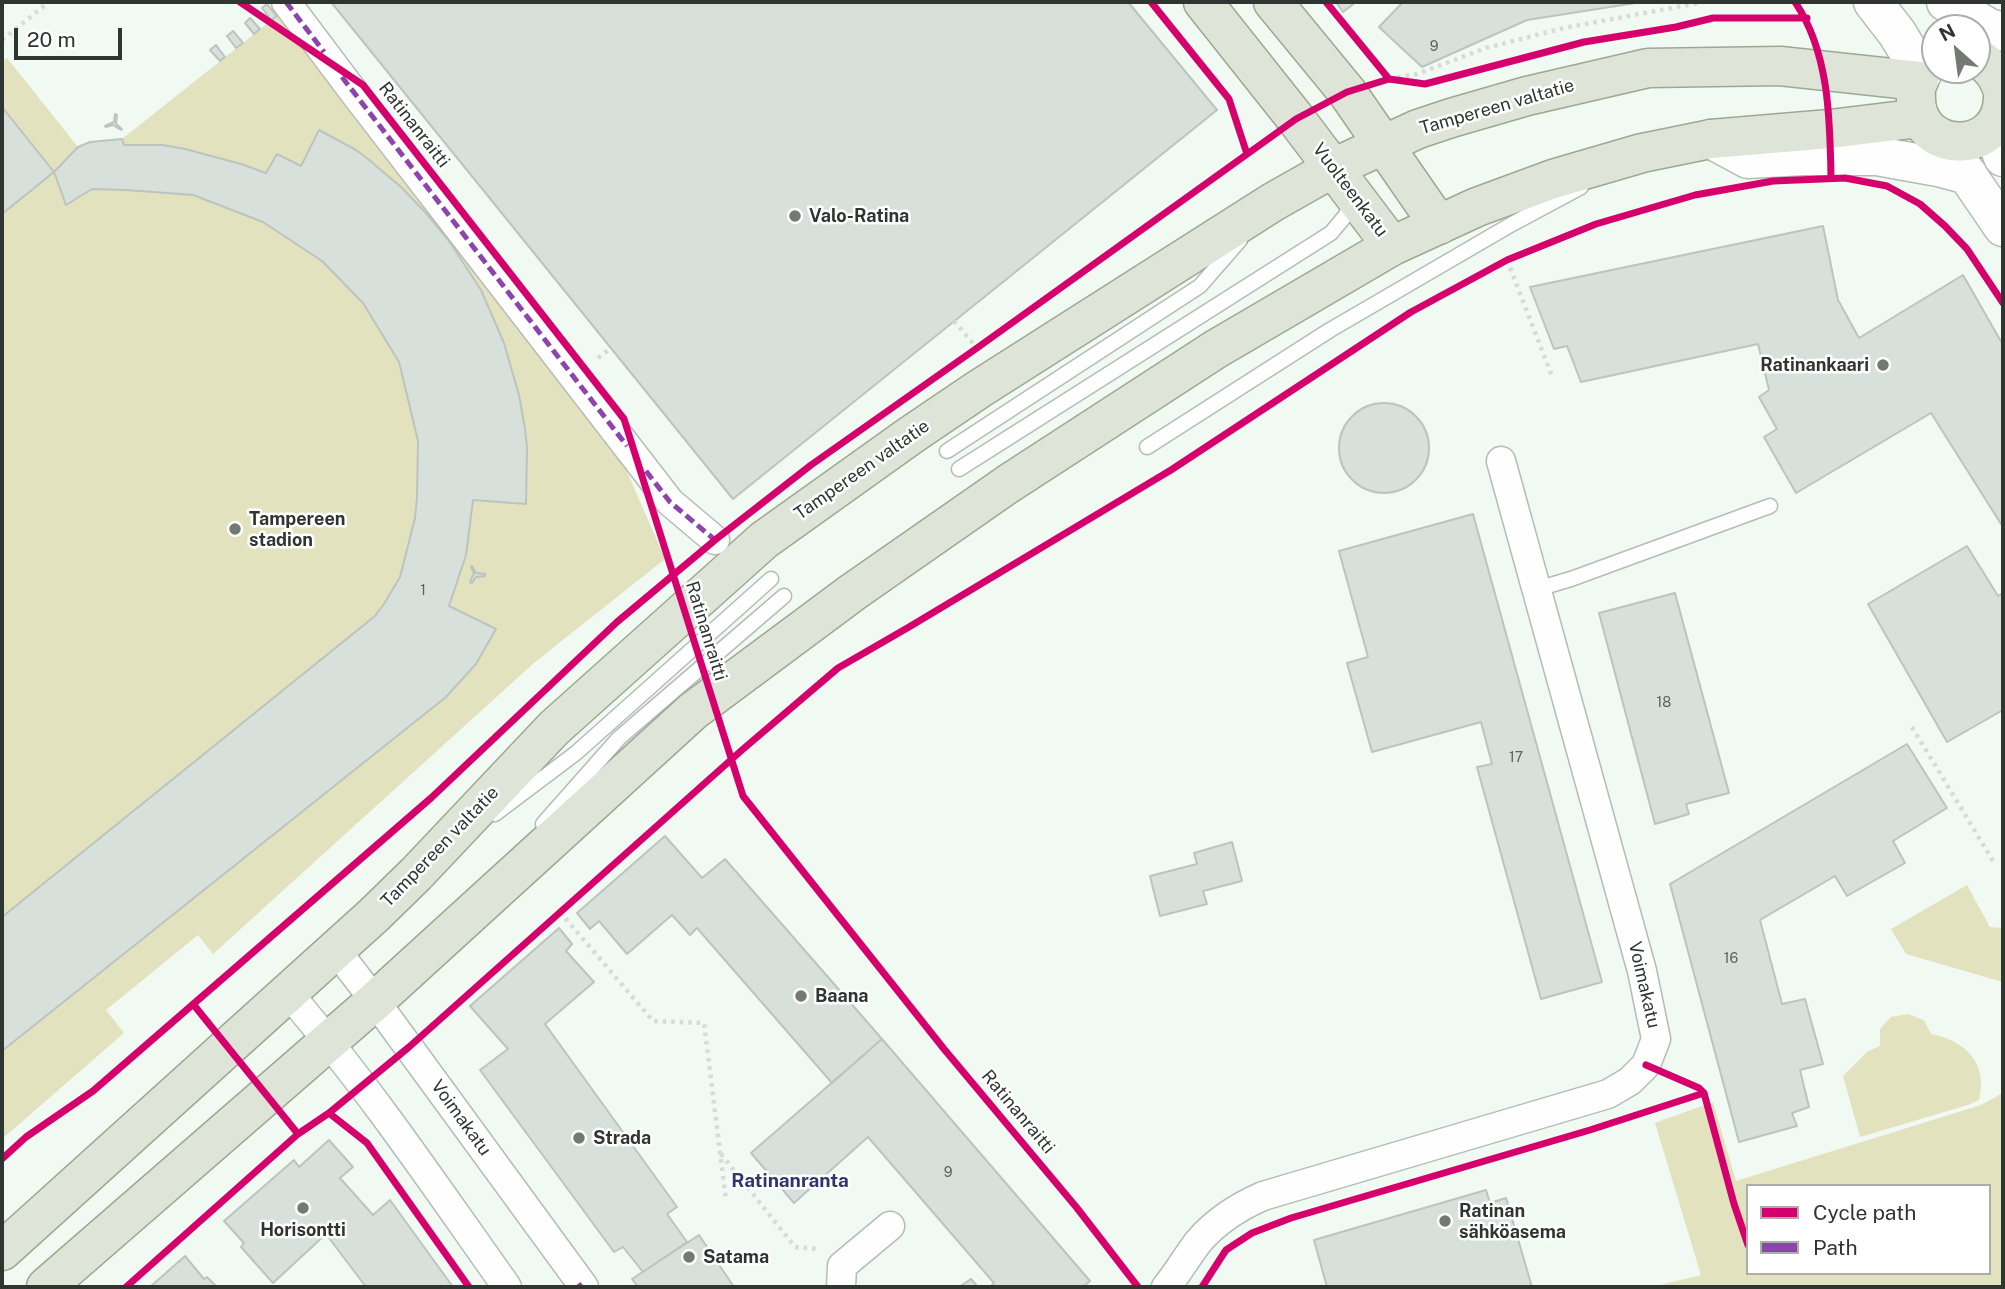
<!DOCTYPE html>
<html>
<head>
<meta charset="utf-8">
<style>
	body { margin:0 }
	#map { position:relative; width:2005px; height:1289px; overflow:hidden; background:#f0f9f2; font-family:"Public Sans",sans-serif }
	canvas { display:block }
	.frame { position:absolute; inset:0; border:4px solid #2f3530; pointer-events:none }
	.legend { position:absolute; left:1746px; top:1184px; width:245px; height:91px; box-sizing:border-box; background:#fff; border:2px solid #acaeac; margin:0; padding:9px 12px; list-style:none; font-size:21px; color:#2f3530 }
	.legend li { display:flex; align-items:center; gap:14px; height:35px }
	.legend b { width:35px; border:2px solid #acaeac }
	.north { position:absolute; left:1921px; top:14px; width:70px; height:70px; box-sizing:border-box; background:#fff; border:2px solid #acaeac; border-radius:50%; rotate:332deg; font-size:19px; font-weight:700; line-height:28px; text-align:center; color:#2f3530 }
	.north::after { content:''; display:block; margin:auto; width:24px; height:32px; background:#737a74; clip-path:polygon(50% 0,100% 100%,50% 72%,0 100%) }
	.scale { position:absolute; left:14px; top:28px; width:108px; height:32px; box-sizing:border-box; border:4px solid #2f3530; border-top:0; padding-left:9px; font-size:21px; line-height:24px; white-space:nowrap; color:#2f3530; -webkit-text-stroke:5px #fff; paint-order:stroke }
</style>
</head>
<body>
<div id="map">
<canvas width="2005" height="1289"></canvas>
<div class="frame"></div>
<ul class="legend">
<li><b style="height:9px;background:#d6006c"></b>Cycle path</li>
<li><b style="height:9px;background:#8e44ad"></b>Path</li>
</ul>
<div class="north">N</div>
<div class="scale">20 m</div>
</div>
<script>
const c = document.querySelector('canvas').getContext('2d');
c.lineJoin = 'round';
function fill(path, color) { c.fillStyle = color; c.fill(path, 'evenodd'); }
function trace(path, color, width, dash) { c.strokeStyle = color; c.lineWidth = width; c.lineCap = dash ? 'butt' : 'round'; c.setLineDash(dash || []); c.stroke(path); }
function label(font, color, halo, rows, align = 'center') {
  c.font = font + ' "Public Sans",sans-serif'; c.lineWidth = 5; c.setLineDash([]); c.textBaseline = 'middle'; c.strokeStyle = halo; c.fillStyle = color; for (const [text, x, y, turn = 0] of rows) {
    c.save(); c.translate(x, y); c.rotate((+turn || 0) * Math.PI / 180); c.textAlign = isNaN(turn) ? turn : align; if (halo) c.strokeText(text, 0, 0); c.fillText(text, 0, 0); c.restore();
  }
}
fill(new Path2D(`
	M277,16L331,77L618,451L665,559L535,662L213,954L198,935L106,1010L124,1033L2,1139V62L7,58L78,147L90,142L122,139Z
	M1967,885L1990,927L2001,928L2003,933V982L1906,954L1891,929Z
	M1908,1014L1924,1020L1931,1034C1966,1041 1988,1063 1979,1100L1968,1105L1860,1137L1843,1076L1868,1051L1880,1046V1029L1891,1017Z
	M2003,1093V1287H1652L1701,1275L1655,1123L1713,1102L1736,1181L1981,1105ZM1748,1186H1989V1273H1748Z`), '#e3e2bf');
const building = new Path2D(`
	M331,2H1128L1217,110L733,499Z
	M1336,2H1356L1343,12Z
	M1403,2H1642L1527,20L1422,67L1379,27Z
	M267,4L277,16L271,20L262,8Z
	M250,18L260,29L254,34L245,23Z
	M233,31L243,43L236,48L227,36Z
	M216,45L225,57L220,61L210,50Z
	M2,107L54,172L2,214Z
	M115,114L117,115L116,124L122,129L121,130L113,125L106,127L105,126L114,122Z
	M319,130L356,150L368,159L401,187L426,213L449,241L481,290L504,343L519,395L525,429L527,448L526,504L473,500L466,555L449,606L496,629L476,664L446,697L2,1051V917L375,616L384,604L400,577L415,518L417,497L418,441L399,362L363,303L322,261L263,222L193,195L126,190L92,189L66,205L54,172L78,147L90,142L122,139L124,145H163L185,149L241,164L266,173L277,154L301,166Z
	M1823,226L1838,300L1859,338L1963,275L2003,345V523L2001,524L1931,413L1796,493L1764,437L1777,429L1759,397L1769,390L1758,344L1581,382L1567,346L1554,349L1530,287Z
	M1339 448a45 45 0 1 1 90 0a45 45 0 1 1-90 0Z
	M1473,514L1602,982L1541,999L1477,767L1492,764L1481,722L1372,752L1347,663L1368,657L1339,551Z
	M1967,546L1998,596L2003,593V710L1947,742L1868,604Z
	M472,566L476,573L485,574V576L476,577L472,583L470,582L474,573L471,567Z
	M1675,593L1729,793L1686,804L1689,814L1655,824L1599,613Z
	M1907,744L1947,808L1893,841L1905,863L1847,896L1835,876L1760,920L1782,1004L1805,999L1823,1064L1800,1070L1809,1107L1792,1113L1797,1126L1739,1142L1670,884Z
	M665,836L702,878L725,859L882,1039L832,1083L697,928L690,935L672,915L627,954L599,921L590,929L577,913Z
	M1232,842L1242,881L1203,891L1207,904L1160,916L1150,876L1197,864L1194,853Z
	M559,928L572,944L566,951L594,982L545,1024L677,1207L667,1214L687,1242L643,1272L623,1247L614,1252L480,1070L508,1049L470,1006Z
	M882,1039L1090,1281L1083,1287H990L994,1283L868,1137L794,1203L751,1153Z
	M329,1140L353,1167L340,1178L373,1215L390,1200L453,1287H366L326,1234L273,1283L241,1247L244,1243L224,1221L294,1160L299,1167Z
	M1486,1190L1490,1203L1506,1198L1532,1287H1327L1314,1240Z
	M699,1235L734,1287H638L632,1279Z
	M185,1256L204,1279L207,1277L217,1287H150Z
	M971,1279L978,1287H959Z`);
fill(building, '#d7e0db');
trace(building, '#bcc4bf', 2);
const lane = new Path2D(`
	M1147,447L1330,330L1512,224L1581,187
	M947,451L1200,286L1240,240
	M959,469L1331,233L1346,215L1351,198
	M1537,589L1571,579L1770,506
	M495,814L576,753L771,579
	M543,824L619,738L784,596`);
const street = new Path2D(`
	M286,2L359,99L670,502L715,540
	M335,949L375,1001L584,1287
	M288,993C368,1086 436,1187 507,1287
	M841,1287L842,1266L890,1226
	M1166,1287C1178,1273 1187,1256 1199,1241C1217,1220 1238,1207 1263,1196L1608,1094L1630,1081L1646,1065L1656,1039L1642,971L1501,461`);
const secondary = new Path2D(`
	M1873,2L1897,33L1922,74
	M1946,2L1989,28L2003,32
	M1992,129L2003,157
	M1711,139L1748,159L1803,156H1877L1938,167L1968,175
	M1953,154L2003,227`);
const primary = new Path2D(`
	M1203,2L1296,119L1392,246
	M1273,2L1347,92L1439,225
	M1977,57C1991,67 1998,75 2003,92
	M1916,95C1913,154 2001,159 2003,98
	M2,1251L374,915L416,874L554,728L764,540L911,435L979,389L1273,202L1333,168L1418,129L1451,118L1527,96L1648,68L1780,66L1919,81
	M46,1287L375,1001L693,711L853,592L1008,484L1216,349L1392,246L1477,207L1553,179L1642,153L1711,139L1830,129L1920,118`);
trace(lane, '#b5bcb7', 17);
trace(street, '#b5bcb7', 31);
trace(secondary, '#b5bcb7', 41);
trace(primary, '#9ea890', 41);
trace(new Path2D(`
	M2,40L49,2
	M1389,79L1417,74L1486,48L1564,28L1704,2
	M1507,260L1552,376
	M954,321L976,347
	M598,358L611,348
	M1912,727L1993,861
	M560,912L653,1021L704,1023L726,1200
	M721,1154L795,1247L818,1249`), '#d7dad8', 4.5, [3.5, 5]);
trace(lane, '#fdfefd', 14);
trace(street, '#fdfefd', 28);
trace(secondary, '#fdfefd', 38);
trace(primary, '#dfe4d8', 38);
trace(new Path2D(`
	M286,2L324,52
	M342,77L627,446
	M646,471L670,502L715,540
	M578,1287L582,1284`), '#8e44ad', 5, [10, 5]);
trace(new Path2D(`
	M240,2L363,85L624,419L743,796L944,1049L1077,1208L1138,1287
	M1151,2L1229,99L1247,154
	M1326,2L1389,79
	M1795,2C1829,52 1830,118 1831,177
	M193,1004L298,1134
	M1646,1065L1699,1088L1704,1093L1734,1204L1748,1245
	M329,1113L367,1143L469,1287
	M2,1159L26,1137L93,1091L431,798L617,622L715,540L811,465L977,348L1296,119L1347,92L1389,79L1425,84L1584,42L1676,27L1713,18H1807
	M126,1287L298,1134L329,1113L409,1047L742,750L838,668L909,627L1171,470L1411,312L1507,260L1596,224L1695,195L1773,181L1845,178L1887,186L1920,204L1945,226L1967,249L2003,303
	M1202,1287L1226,1250L1252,1233L1291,1218L1590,1130L1704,1093`), '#d6006c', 7);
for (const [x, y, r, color] of [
	[795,216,7,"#737a74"],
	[1883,365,7,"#737a74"],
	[235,529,7,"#737a74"],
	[801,996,7,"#737a74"],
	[579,1138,7,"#737a74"],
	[303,1208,7,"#737a74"],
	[1445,1221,7,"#737a74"],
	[689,1257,7,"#737a74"]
]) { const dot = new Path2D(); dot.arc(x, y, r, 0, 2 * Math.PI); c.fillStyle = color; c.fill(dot); trace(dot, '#fff', 2.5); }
label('14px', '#5c625e', null, [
	["9",1434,47],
	["1",423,591],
	["18",1664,703],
	["17",1516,758],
	["16",1731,959],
	["9",948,1173]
]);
label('18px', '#2f3530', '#fff', [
	["Tampereen valtatie",1497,107,-16],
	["Ratinanraitti",414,125,52],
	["Vuolteenkatu",1350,190,53],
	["Tampereen valtatie",862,470,-35],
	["Ratinanraitti",706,631,73],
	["Tampereen valtatie",440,847,-46],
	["Voimakatu",1644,985,77],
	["Ratinanraitti",1018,1112,50],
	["Voimakatu",461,1118,54]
]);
label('bold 18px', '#2f3530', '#fff', [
	["Valo-Ratina",809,216],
	["Ratinankaari",1869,365,"right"],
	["Tampereen",249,519],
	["stadion",249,540],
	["Baana",815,996],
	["Strada",593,1138],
	["Ratinan",1459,1211],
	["sähköasema",1459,1232],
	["Horisontti",303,1230,"center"],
	["Satama",703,1257]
], 'left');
label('bold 19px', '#31346f', '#fff', [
	["Ratinanranta",790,1181]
]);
</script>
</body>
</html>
